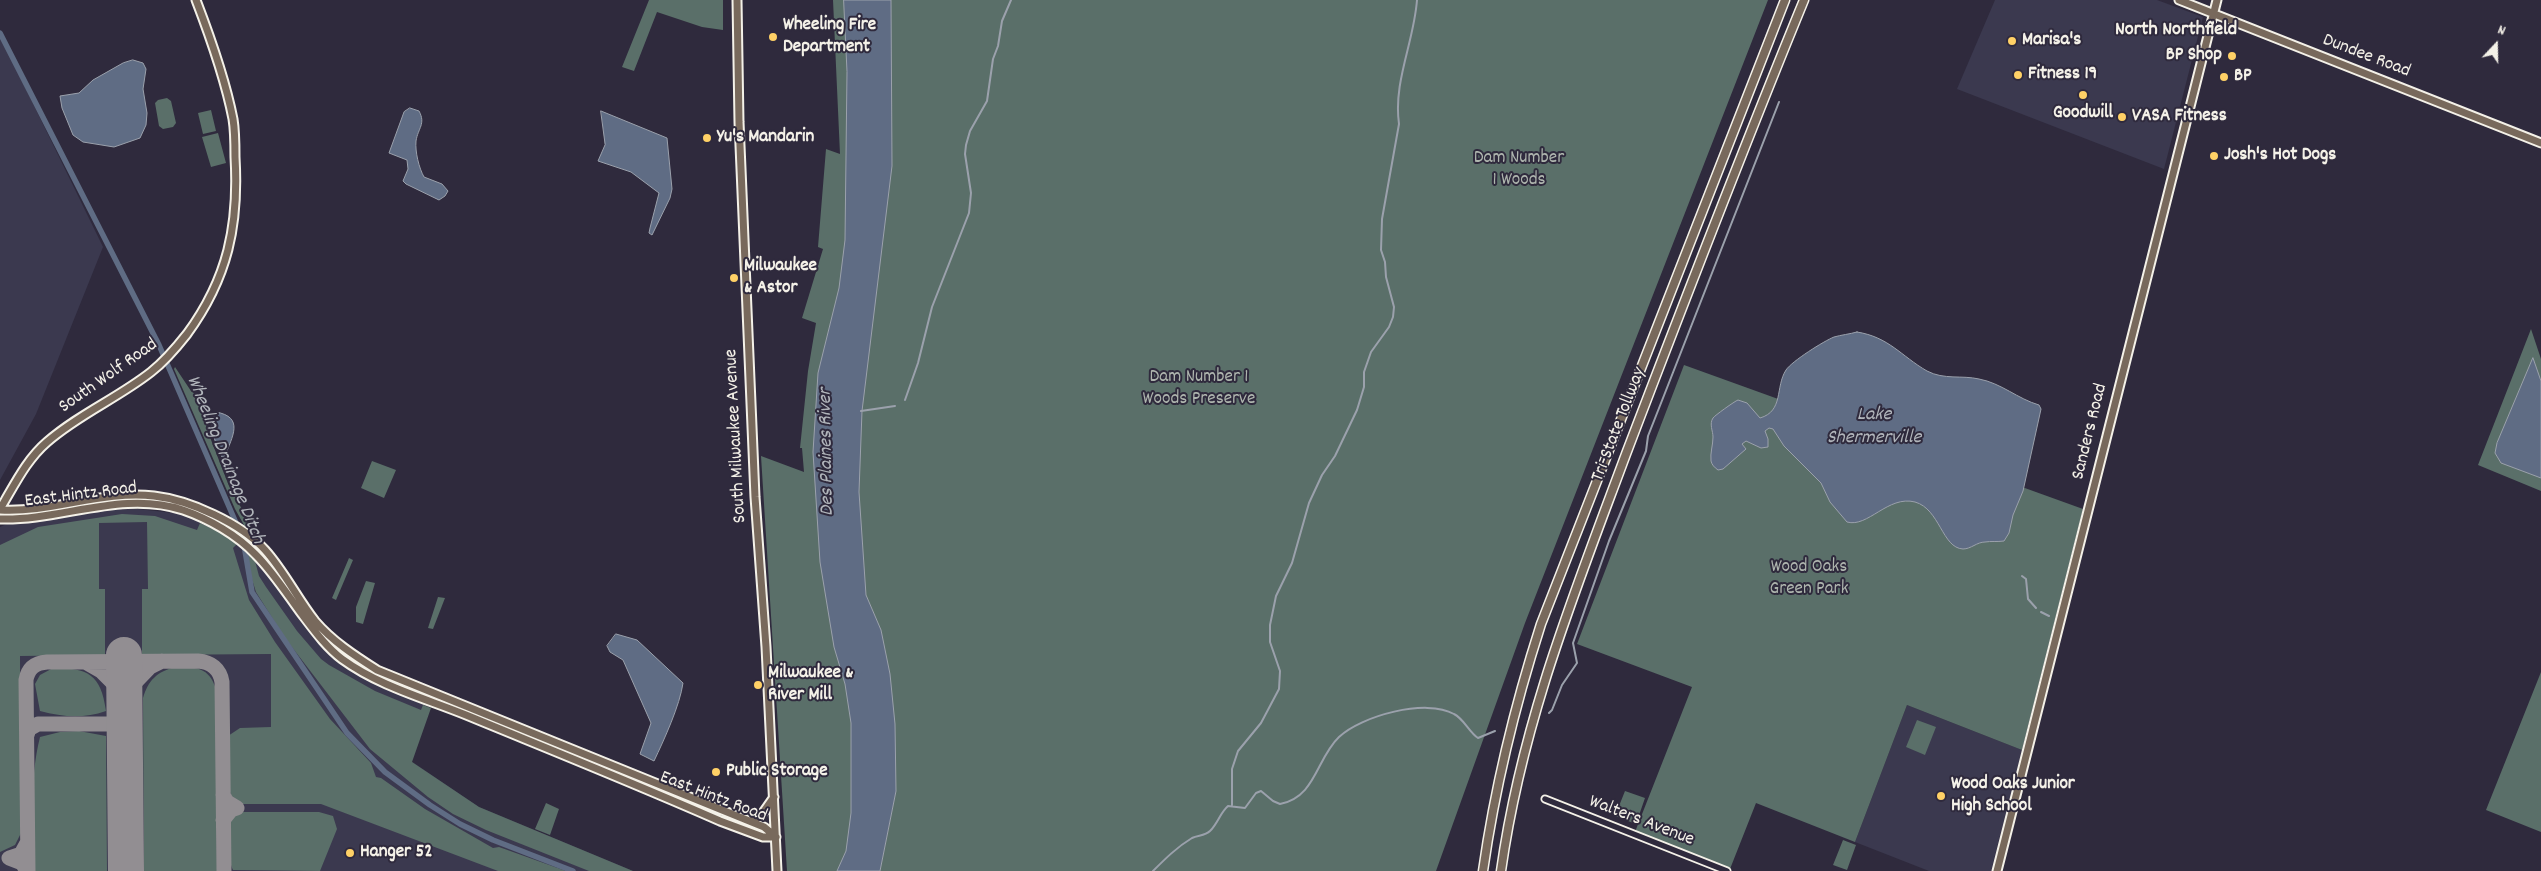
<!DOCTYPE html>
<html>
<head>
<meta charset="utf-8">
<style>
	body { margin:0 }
	#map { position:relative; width:2541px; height:871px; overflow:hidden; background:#2f2a3d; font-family:Dekko,sans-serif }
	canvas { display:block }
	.north { position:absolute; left:2471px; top:20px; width:50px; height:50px; -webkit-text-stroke:4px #2f2a3d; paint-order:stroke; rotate:21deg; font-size:14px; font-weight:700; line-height:20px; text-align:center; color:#f4f1e8 }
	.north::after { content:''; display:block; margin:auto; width:18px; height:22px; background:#f4f1e8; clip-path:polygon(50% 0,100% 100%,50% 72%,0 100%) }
</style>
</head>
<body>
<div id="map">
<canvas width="2541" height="871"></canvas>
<div class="north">N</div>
</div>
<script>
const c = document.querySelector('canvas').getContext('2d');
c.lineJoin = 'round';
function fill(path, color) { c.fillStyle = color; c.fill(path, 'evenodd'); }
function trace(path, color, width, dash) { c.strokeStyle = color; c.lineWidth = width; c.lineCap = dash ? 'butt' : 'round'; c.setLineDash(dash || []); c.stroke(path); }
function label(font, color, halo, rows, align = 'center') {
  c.font = font + ' Dekko,sans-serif'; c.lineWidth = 4; c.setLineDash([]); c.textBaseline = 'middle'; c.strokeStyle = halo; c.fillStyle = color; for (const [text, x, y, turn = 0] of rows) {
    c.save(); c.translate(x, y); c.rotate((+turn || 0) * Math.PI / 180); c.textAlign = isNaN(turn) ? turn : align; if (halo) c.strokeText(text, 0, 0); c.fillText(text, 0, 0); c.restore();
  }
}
fill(new Path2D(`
	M1995,0H2157L2203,17L2164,169L1957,89Z
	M0,36L103,247L36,414L0,480Z
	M129,508L182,514L211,526L229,536L253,558L254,556L331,654L375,684L424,703L411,761L479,807L633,871H0V527L9,523Z
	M1907,705L2022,750L1991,871H1929L1855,842Z`), '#3b394f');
fill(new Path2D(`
	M649,0H723V30L702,27L657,12L634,71L622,67Z
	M833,0H1768L1525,623L1436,871H787L761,456L804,472L802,448H800L808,371L816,323L802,318L823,249L818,247L826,149L840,154Z
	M167,98L171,101L176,123L173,127L163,129L159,126L155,103L158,100Z
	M211,110L216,131L203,134L198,113Z
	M218,133L226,163L211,167L202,137Z
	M2531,329L2541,359V491L2478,465Z
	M1684,365L2083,509L2022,750L1907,705L1855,842L1756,803L1730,869L1635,832L1692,687L1577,644Z
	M175,367L191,391L206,402L209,413L206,427L229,486L257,536L244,525L235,509L174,369Z
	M372,461L396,470L384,498L361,488Z
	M122,514L155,516L197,530L200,523L224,534L237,544L233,548L249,600L275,642L330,719L371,763L376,777L381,778L425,809L493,848L499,847L566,871H498L321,804H239C222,795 228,754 228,736L240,728L271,727V654L142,655V589H148L147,522L99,523V589H105V655L20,656L21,833L15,845L0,852V545L38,527Z
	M248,553L255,561L259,576L266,587L297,631L321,659L329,665L375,691L421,710L423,705L431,708L412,762L479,807L633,871H589L486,830L453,814L428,797L370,749L285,638L256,592L250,573Z
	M349,558L353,560L336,600L332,598Z
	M366,581L375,583L363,624L356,622V607Z
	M438,597L445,598L433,629L428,628Z
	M176,667C196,667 209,667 216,689L217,871H144L143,698C148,681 157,671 176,667Z
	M53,668C88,668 101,674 106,711C83,719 63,717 40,711L35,684L40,675Z
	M2541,672V832L2486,810Z
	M1917,720L1936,727L1925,755L1906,747Z
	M79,731L106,736L107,871H34C33,827 29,781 40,737L60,732Z
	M1625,791L1645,798L1636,824L1615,816Z
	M546,803L559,809L550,835L535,829Z
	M239,812H319L333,816L337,829L320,871L233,870C228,862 227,829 230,820C232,816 235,814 239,812Z
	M1843,840L1856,845L1847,870L1833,865Z`), '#5a6f69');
const water = new Path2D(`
	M844,0H891L892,166L862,411L859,492L866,595L881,630L890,674L895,724L896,791L880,871H837L846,851L851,813V723L845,684L834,647L820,562L813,452L818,373L839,288L845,240L847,72Z
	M133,60L143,63L146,69L143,89L147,113L146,125L140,138L114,147L83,142L73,135L62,108L60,96L79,93L93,80L123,63Z
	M410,108L419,111C426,124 418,128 416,141C415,152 419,168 424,177L442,184L448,191L445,196L439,200L406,184L403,181L408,169L407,160L389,153L404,112Z
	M601,111L667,138L672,189L670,198L652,235L649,233L650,228L659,193L631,172L598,161L605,145Z
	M1857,332C1889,337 1901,356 1927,371C1944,380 1962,375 1979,379C2001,383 2018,399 2039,405L2041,409L2023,491L2013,515L2009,533L2004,541C1997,542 1991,541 1985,542C1977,542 1971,549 1963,549C1942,548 1940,509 1915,502C1888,495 1868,528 1847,522L1830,502L1821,483L1784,446L1773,429L1769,428L1765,431L1768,439V447L1761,448L1746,441L1742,444L1746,449L1723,469L1718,470C1714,467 1712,465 1711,461C1710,453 1713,445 1713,437C1713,431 1709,424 1713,418C1714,416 1735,401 1738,400L1747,403L1760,418C1784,411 1775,387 1786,370C1792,361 1824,341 1834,337C1841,335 1850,334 1857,332Z
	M2533,358L2541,381V478L2501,463L2495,453L2497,443Z
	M216,412C245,417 232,437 225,456L222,457C215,442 210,431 213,415Z
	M616,634L637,640L683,683C680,705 664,740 654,761L640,754L651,723L623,660L610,652L607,646Z`);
fill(water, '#5f6c84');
trace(water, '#9ba1ac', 1);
trace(new Path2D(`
	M905,400L918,363L932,307L969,213L971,193L965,154L966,145L970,131L987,101L993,59L998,46L1002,21L1011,0
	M861,411L895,406
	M2022,576L2026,579L2028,599L2036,608
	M2041,612L2049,616
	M1549,713L1552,710L1562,685L1577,663L1573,643L1609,541L1646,451L1648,436L1663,398L1779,102
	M1232,805V769L1238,751L1261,723L1279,689L1280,671L1270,642V625L1276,596L1292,563L1309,503L1322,475L1335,456L1357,410L1364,387V372L1371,352L1389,327L1393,317L1394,307L1386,277L1385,262L1381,250L1382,219L1399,124C1393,82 1414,42 1417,0
	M1153,871C1165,859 1177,847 1192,838C1198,835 1205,836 1210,831C1218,823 1220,813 1228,806L1245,808L1256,793L1261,791L1273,801L1280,804C1316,797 1316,759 1339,737C1361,716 1426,698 1454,714C1464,719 1469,732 1478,738L1495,731`), '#9ba1ac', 2);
trace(new Path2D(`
	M0,33L159,345L243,539L252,592L347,733L385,772L430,805L460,824L493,840L573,871`), '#5f6c84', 5.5);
trace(new Path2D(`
	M87,663L101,671L124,694L150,667L162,661
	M27,735L29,729L38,724H110C120,727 122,731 125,740
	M223,795L227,802L237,808L231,810L223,820
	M27,871L22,863L9,858L21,854L27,843
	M28,871L26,680C28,668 35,663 47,662L198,661C211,662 220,669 222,682L224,871`), '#928e92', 15);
trace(new Path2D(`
	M124,655L126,871`), '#928e92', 36);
const minor = new Path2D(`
	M1545,799L1727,871`);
const major = new Path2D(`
	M737,0L739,122L755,497L766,647L777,871
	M2179,0L2541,143
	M0,509C14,486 26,460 47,442C79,414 118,398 151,372C165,361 176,348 187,334C228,278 239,225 235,157C235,144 235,131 233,119C225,78 211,39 196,0
	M0,510C52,513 102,490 154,496C189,500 241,523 265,550C284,571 297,598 315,621C332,641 355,656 377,670L764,827L776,837
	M0,519C61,521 122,490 183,510C209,519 237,535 256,555C273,572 287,594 301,613C314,630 326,647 342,659C379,686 424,698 466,715C551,750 636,784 720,821L763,837H776
	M750,821L760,817L774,797
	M1997,871L2217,0`);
const highway = new Path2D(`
	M1483,871C1495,787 1515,705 1541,624L1785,0
	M1501,871C1522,722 1574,594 1626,454C1684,302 1742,151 1804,0`);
trace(minor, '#f4f1e8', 9);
trace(major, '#f4f1e8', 11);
trace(highway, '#f4f1e8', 11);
trace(minor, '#2f2a3d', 5.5);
trace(major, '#78695c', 7);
trace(highway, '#78695c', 8);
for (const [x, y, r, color] of [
	[773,37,5,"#ffd166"],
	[2012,41,5,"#ffd166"],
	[2232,56,5,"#ffd166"],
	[2018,75,5,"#ffd166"],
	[2224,77,5,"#ffd166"],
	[2083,95,5,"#ffd166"],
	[2122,117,5,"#ffd166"],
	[707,138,5,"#ffd166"],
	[2214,156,5,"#ffd166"],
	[734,278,5,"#ffd166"],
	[758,685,5,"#ffd166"],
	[716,772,5,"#ffd166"],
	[1941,796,5,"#ffd166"],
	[350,853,5,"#ffd166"]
]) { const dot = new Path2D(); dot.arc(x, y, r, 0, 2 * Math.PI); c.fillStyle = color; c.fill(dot); trace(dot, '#2f2a3d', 2); }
label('bold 19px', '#f4f1e8', '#2f2a3d', [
	["Wheeling Fire",783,26],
	["Department",783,48],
	["Marisa's",2022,41],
	["BP Shop",2222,56,"right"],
	["Fitness 19",2028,75],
	["BP",2234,77],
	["Goodwill",2083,114,"center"],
	["VASA Fitness",2132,117],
	["Yu's Mandarin",717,138],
	["Josh's Hot Dogs",2224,156],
	["Milwaukee",744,267],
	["& Astor",744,289],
	["Milwaukee &",768,674],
	["River Mill",768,696],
	["Public Storage",726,772],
	["Wood Oaks Junior",1951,785],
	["High School",1951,807],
	["Hanger 52",360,853]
], 'left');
label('19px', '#f4f1e8', '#2f2a3d', [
	["Dundee Road",2366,57,21],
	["South Wolf Road",109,377,-35],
	["Tri-State Tollway",1620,425,-69],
	["Sanders Road",2091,432,-76],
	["South Milwaukee Avenue",737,436,-93],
	["East Hintz Road",81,496,-7],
	["East Hintz Road",713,798,21],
	["Walters Avenue",1641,822,21]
]);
label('19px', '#afb6af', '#2f2a3d', [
	["Dam Number",1519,159],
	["1 Woods",1519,181],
	["Dam Number 1",1199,378],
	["Woods Preserve",1199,400],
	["Wood Oaks",1809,568],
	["Green Park",1809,590]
]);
label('bold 20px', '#f4f1e8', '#2f2a3d', [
	["North Northfield",2176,31]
]);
label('italic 20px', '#b1b5bb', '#2f2a3d', [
	["Lake",1874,416],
	["Shermerville",1874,439],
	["Des Plaines River",828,452,-91],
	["Wheeling Drainage Ditch",224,460,68]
]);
</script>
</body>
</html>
